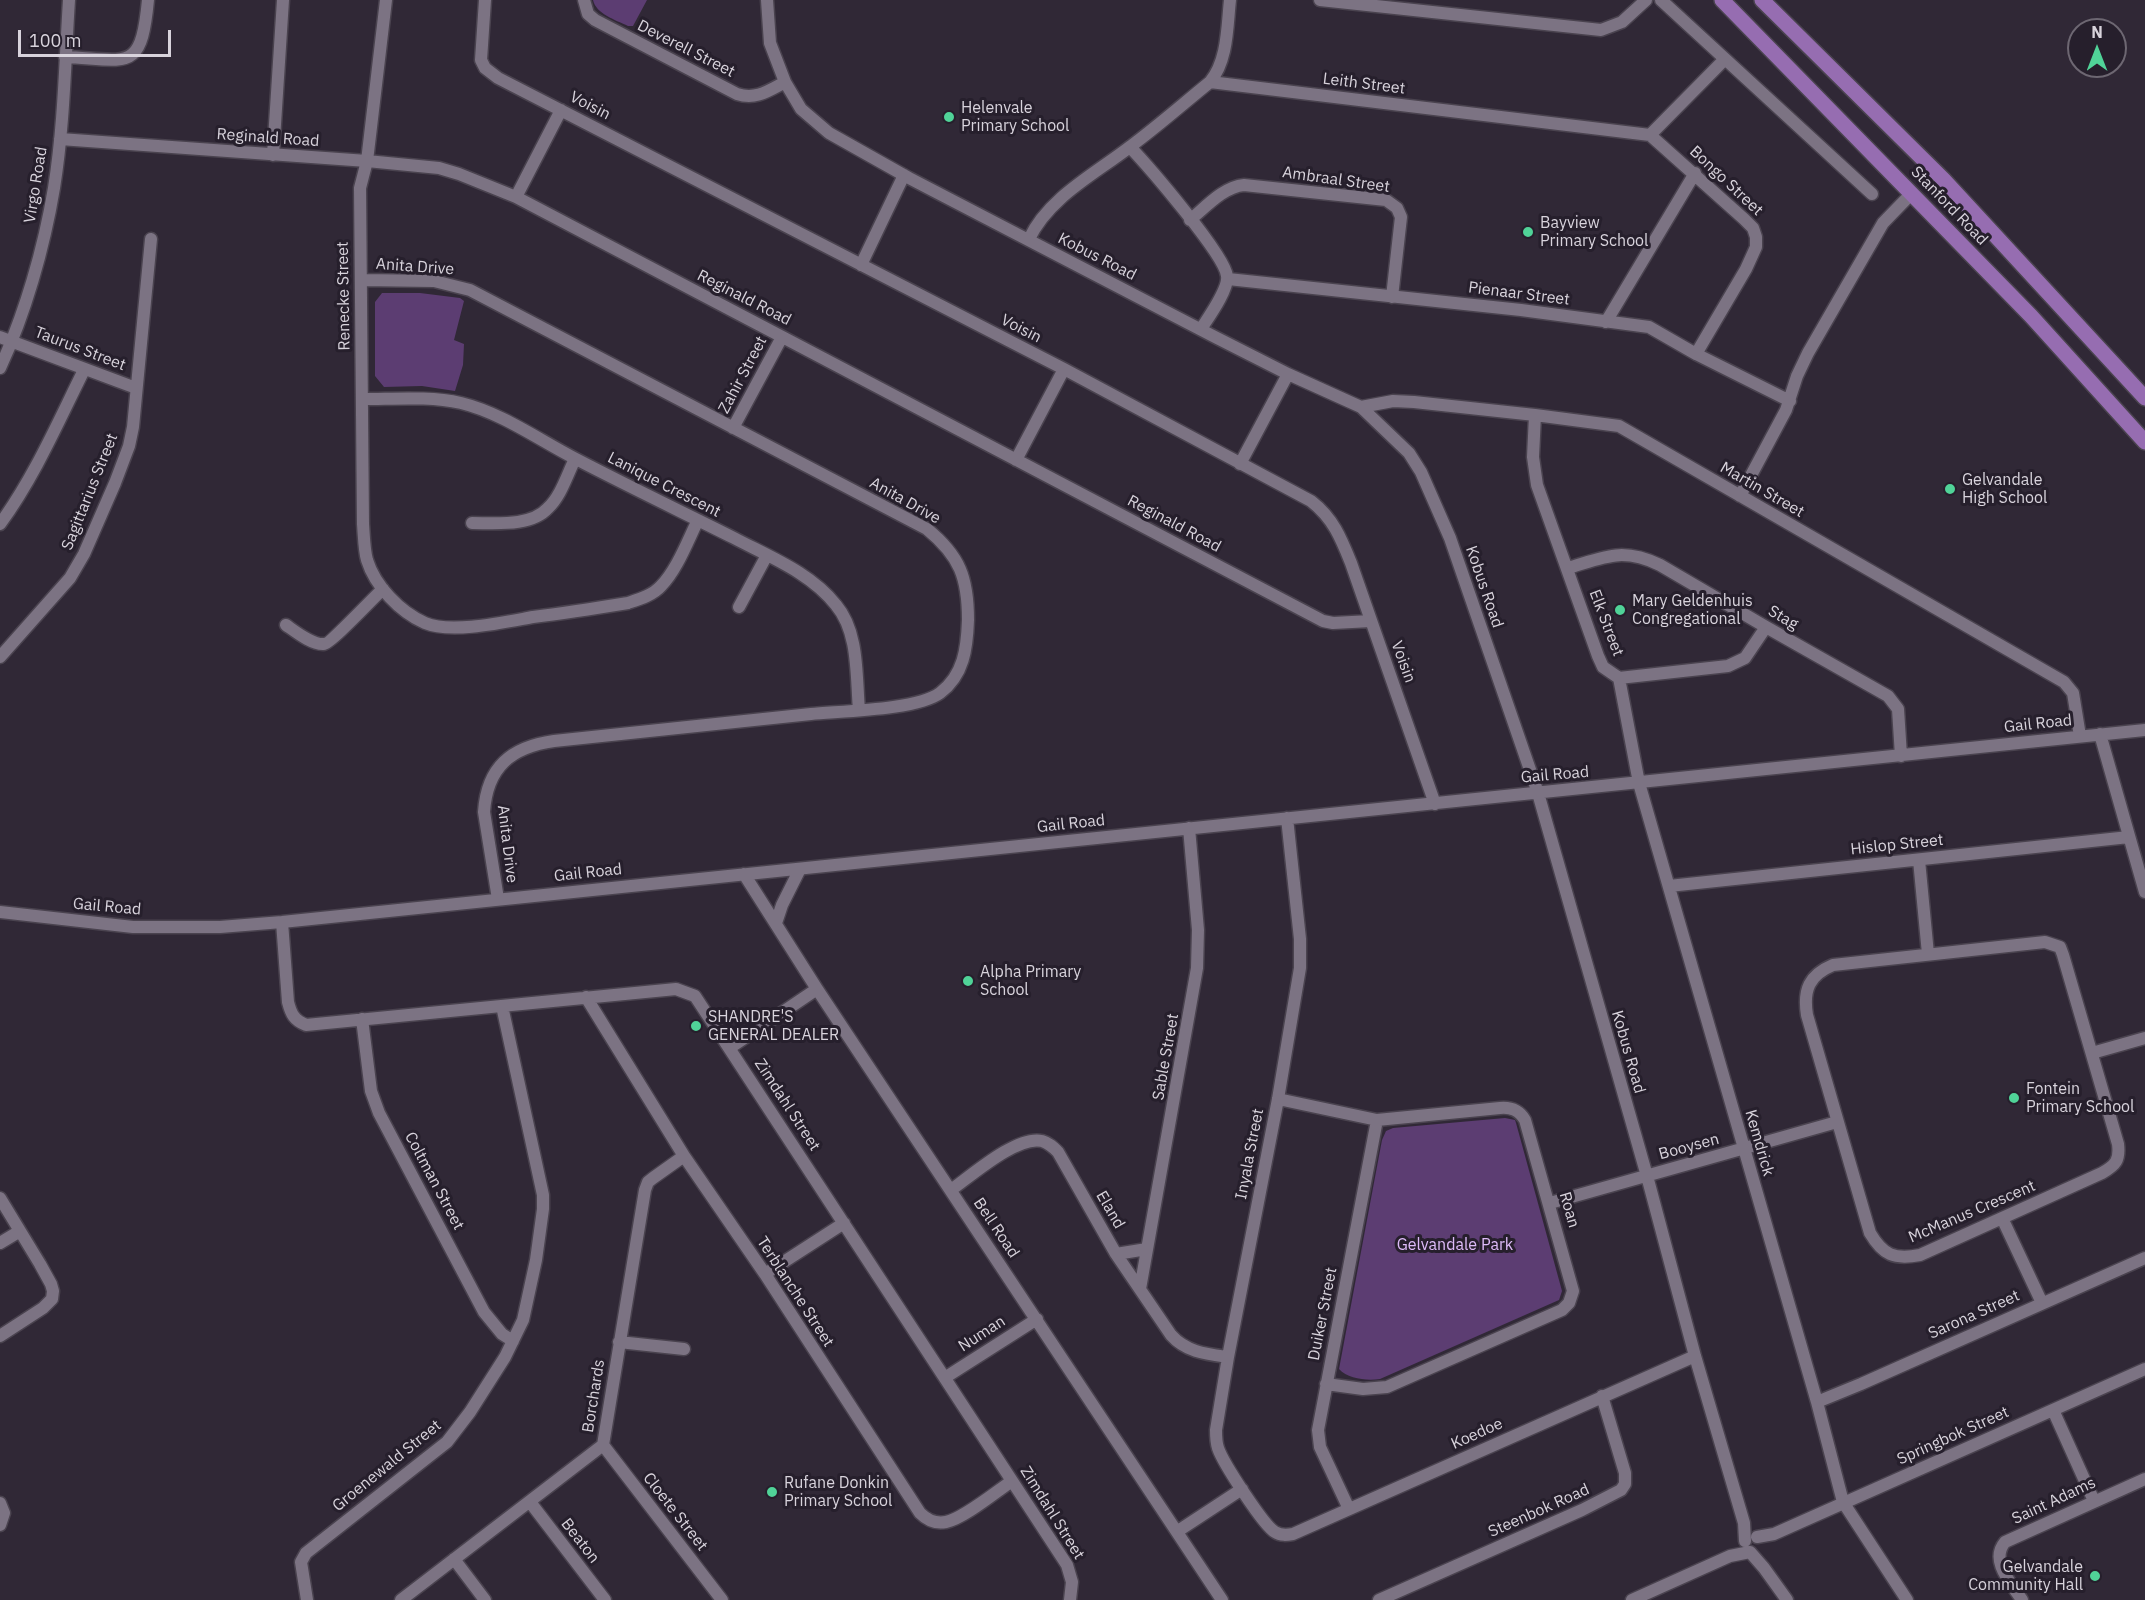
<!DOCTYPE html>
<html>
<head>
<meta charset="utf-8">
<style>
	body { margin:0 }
	#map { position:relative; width:2145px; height:1600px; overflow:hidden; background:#302836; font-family:"IBM Plex Sans",sans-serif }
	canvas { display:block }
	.north { position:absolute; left:2067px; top:18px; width:60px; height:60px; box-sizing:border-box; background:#261f2c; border:2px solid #6d6772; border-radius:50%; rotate:0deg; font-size:16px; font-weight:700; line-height:24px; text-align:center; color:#d8d3dc }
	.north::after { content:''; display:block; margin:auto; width:21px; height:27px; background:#50d398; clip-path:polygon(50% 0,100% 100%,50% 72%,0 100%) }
	.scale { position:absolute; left:18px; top:30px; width:153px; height:27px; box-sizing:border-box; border:3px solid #d8d3dc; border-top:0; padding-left:8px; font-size:18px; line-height:21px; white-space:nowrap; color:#d8d3dc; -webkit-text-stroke:4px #261f2c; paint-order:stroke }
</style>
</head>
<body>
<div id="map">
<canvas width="2145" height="1600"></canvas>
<div class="north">N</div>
<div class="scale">100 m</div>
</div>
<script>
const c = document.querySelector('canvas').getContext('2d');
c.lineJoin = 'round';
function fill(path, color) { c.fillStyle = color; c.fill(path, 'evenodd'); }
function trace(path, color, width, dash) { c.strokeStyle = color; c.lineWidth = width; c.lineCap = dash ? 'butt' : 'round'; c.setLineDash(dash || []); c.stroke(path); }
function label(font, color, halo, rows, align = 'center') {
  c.font = font + ' "IBM Plex Sans",sans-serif'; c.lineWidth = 6; c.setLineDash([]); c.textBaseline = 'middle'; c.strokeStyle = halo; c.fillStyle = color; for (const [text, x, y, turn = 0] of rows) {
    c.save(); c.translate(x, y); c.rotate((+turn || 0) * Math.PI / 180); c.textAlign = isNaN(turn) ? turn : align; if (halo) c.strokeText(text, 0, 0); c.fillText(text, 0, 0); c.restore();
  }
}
fill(new Path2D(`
	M593,0H647L633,26H628C616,20 596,14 593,0Z
	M382,293H420L460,298L464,301L454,340L464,344L463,365L455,391L422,386L384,387L375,376V302Z
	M1505,1118L1515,1120L1516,1123L1562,1291L1559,1300L1380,1379C1367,1381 1348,1379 1339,1369L1382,1140L1386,1131L1393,1128Z`), '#5c3d72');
const minor = new Path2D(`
	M386,0L367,161L360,188L363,524C364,536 364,549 367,560C375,586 400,612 425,623C451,634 505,622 533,617C565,613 597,608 628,603C640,599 653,595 661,586C677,570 688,540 698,520
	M485,0L481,60L485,68L498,78L1064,369L1311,501C1333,518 1341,538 1351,563L1435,804
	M584,0L588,14L595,20L737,94C756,100 768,91 785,82
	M767,0L770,43L785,82L801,109L829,133L909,178L1215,337L1288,374L1361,407L1409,453L1421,472L1450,538L1538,793L1647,1176L1695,1356L1744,1523L1745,1541
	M1320,0L1601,30L1622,22L1646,0
	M1661,0L1872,194
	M65,57C129,60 141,73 148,0
	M1210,82L1650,135L1725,59
	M1650,135L1744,219L1753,228L1756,237V247L1746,269L1696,354
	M60,139L367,161L439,168L459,174L516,197L1323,621L1333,623L1371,621
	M1130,147C1148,166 1225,255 1227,276C1229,289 1208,318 1201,329
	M273,155L283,0
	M516,197L561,110
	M1190,220C1206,207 1223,187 1244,185L1386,200L1397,208L1401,217L1392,297
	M1029,239C1049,197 1095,174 1131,146C1158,126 1184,103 1210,82C1228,60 1227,27 1230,0
	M861,265L904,175
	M1228,279L1521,310L1649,327L1696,354L1790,401
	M361,280L434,281L470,290L927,529C960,556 968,578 968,620C967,648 964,675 940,693C917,710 842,711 811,714C726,723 640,732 554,741C511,747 487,767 484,812L498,899
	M1606,322L1695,173
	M0,337L136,388
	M0,368C25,314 44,248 54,188C64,126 65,62 69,0
	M362,399C395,399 429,396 461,403C502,413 539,440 576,459C628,486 682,512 734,538C770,557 811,573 836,605C859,632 856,676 859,710
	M1361,407L1393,401L1414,402L1535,415L1619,426L2064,682L2073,693L2080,736
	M1535,415L1533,457L1537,485L1598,656L1603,667L1619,678L1728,666L1745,658L1766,627
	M733,428L782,337
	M1016,460L1064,369
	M1240,464L1288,374
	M1740,496L1786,410L1797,376L1808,353L1883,223L1912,193
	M472,523C495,523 531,527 548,508C561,496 567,475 575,459
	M0,524C35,476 58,422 84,370
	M1568,568C1605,557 1622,547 1660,565L1766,627L1888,696L1898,709L1901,756
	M739,607L767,555
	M286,625C296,632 312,645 324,644C330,644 374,597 383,589
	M0,657L70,578L84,554L115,483L129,446L133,427L151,239
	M1619,678L1639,783L1817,1402L1843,1502L1907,1600
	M2100,734L2145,892
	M1287,818L1300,939V968L1278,1099L1228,1357L1216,1430C1216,1436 1216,1442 1218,1448C1223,1463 1264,1526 1275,1532C1281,1536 1287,1535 1293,1534L1695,1356
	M1919,860L1928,954
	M744,874L817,989L1222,1600
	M1669,886L2129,837
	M0,912L133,927H220L282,922L2145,730
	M282,922L288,1002C291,1014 294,1020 306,1025L676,989L695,996L1067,1565L1072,1582L1070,1600
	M776,923L782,905L800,869
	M2045,942L2060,947L2063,955L2118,1144C2120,1160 2116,1165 2102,1173L1920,1255C1894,1260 1883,1255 1870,1233L1807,1015C1803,990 1809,975 1833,965Z
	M586,997L684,1156L765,1274L920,1513C927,1520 936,1524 946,1522C963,1519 997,1491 1012,1481
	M362,1019L371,1091L379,1113L484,1312L502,1334L513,1341
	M731,1047L817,989
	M2092,1053L2145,1038
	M1278,1099L1377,1120L1500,1108C1511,1107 1519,1110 1525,1120L1573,1291L1569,1303L1562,1310L1387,1387L1363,1389L1326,1384
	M951,1190C971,1176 1017,1135 1042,1141C1049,1143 1053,1147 1058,1152L1116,1254L1171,1335C1186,1352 1206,1354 1228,1357
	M0,1198L40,1264L51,1284L53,1291L52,1299L43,1308L0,1336
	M1550,1203L1837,1122
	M2002,1218L2042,1303
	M0,1243L20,1231
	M1116,1254L1147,1249
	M765,1274L844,1223
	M1140,1289L1197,968L1198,930L1189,828
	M619,1342L684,1349
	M946,1377L1037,1319
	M1817,1402L1861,1384L2145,1258
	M2053,1410L2094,1501
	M603,1445L722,1600
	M530,1502L605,1600
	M0,1503L4,1513L0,1525
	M1349,1509L1320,1447L1318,1430L1377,1120
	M1178,1531L1242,1489
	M1757,1537L1774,1534L2145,1369
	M454,1559L485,1600
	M307,1600L301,1562L306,1553L447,1442L470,1412L505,1357L523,1320L536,1260L543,1209V1195L502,1006
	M401,1600L603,1445L645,1190L648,1182L653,1178L684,1156
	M1379,1600L1582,1510L1621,1490L1625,1484V1473L1602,1396
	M1632,1600L1730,1556L1750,1552L1764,1568L1787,1600
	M2022,1600C2012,1584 1989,1561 2005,1542L2145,1479`);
const major = new Path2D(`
	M1722,0L2031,316L2145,442
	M1762,0L1944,180L2145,398`);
trace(minor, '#4a434f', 15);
trace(major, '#4a434f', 18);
trace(minor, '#7c7383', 12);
trace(major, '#966db1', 15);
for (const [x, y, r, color] of [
	[949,117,6,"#50d398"],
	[1528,232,6,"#50d398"],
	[1950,489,6,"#50d398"],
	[1620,610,6,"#50d398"],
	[968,981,6,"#50d398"],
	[696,1026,6,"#50d398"],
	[2014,1098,6,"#50d398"],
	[772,1492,6,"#50d398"],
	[2095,1576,6,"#50d398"]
]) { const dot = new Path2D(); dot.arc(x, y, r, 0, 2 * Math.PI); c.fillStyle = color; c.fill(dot); trace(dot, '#261f2c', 2); }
label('16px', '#d8d3dc', '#261f2c', [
	["Deverell Street",686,49,27],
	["Leith Street",1364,84,7],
	["Voisin",590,106,27],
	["Reginald Road",268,138,4],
	["Ambraal Street",1336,180,8],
	["Bongo Street",1726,181,43],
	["Virgo Road",36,185,-81],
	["Stanford Road",1949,206,46],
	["Kobus Road",1097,257,27],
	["Anita Drive",415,267,4],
	["Pienaar Street",1519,294,7],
	["Renecke Street",344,296,-91],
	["Reginald Road",744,298,27],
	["Voisin",1021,329,27],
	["Taurus Street",80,349,21],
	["Zahir Street",743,375,-62],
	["Lanique Crescent",664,485,27],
	["Martin Street",1762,490,30],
	["Sagittarius Street",90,492,-68],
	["Anita Drive",905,501,29],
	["Reginald Road",1174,524,28],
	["Kobus Road",1484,587,71],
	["Stag",1783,618,30],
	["Elk Street",1606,623,69],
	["Voisin",1403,662,70],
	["Gail Road",2038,724,-6],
	["Gail Road",1555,775,-5],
	["Gail Road",1071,824,-6],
	["Anita Drive",507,844,83],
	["Hislop Street",1897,845,-6],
	["Gail Road",588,873,-6],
	["Gail Road",107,907,5],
	["Kobus Road",1628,1052,74],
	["Sable Street",1166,1057,-80],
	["Zimdahl Street",787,1105,57],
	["Kemdrick",1759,1143,74],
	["Booysen",1689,1147,-15],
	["Inyala Street",1250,1154,-79],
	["Coltman Street",434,1181,62],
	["Eland",1110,1210,60],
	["Roan",1569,1210,74],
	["McManus Crescent",1972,1212,-23],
	["Bell Road",996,1228,56],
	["Terblanche Street",795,1292,57],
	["Duiker Street",1323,1314,-79],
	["Sarona Street",1974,1315,-24],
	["Numan",982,1334,-33],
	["Borchards",594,1396,-81],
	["Koedoe",1477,1434,-24],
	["Springbok Street",1953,1436,-24],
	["Groenewald Street",387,1466,-39],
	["Saint Adams",2054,1501,-25],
	["Steenbok Road",1539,1511,-24],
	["Cloete Street",675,1512,52],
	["Zimdahl Street",1052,1513,58],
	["Beaton",580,1541,52]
]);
label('16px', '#d8d3dc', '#261f2c', [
	["Helenvale",961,108],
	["Primary School",961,126],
	["Bayview",1540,223],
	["Primary School",1540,241],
	["Gelvandale",1962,480],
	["High School",1962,498],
	["Mary Geldenhuis",1632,601],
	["Congregational",1632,619],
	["Alpha Primary",980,972],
	["School",980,990],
	["SHANDRE'S",708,1017],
	["GENERAL DEALER",708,1035],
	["Fontein",2026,1089],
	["Primary School",2026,1107],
	["Rufane Donkin",784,1483],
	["Primary School",784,1501],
	["Gelvandale",2083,1567,"right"],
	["Community Hall",2083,1585,"right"]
], 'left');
label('16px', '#debbf9', '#261f2c', [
	["Gelvandale Park",1455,1245]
]);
</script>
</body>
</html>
